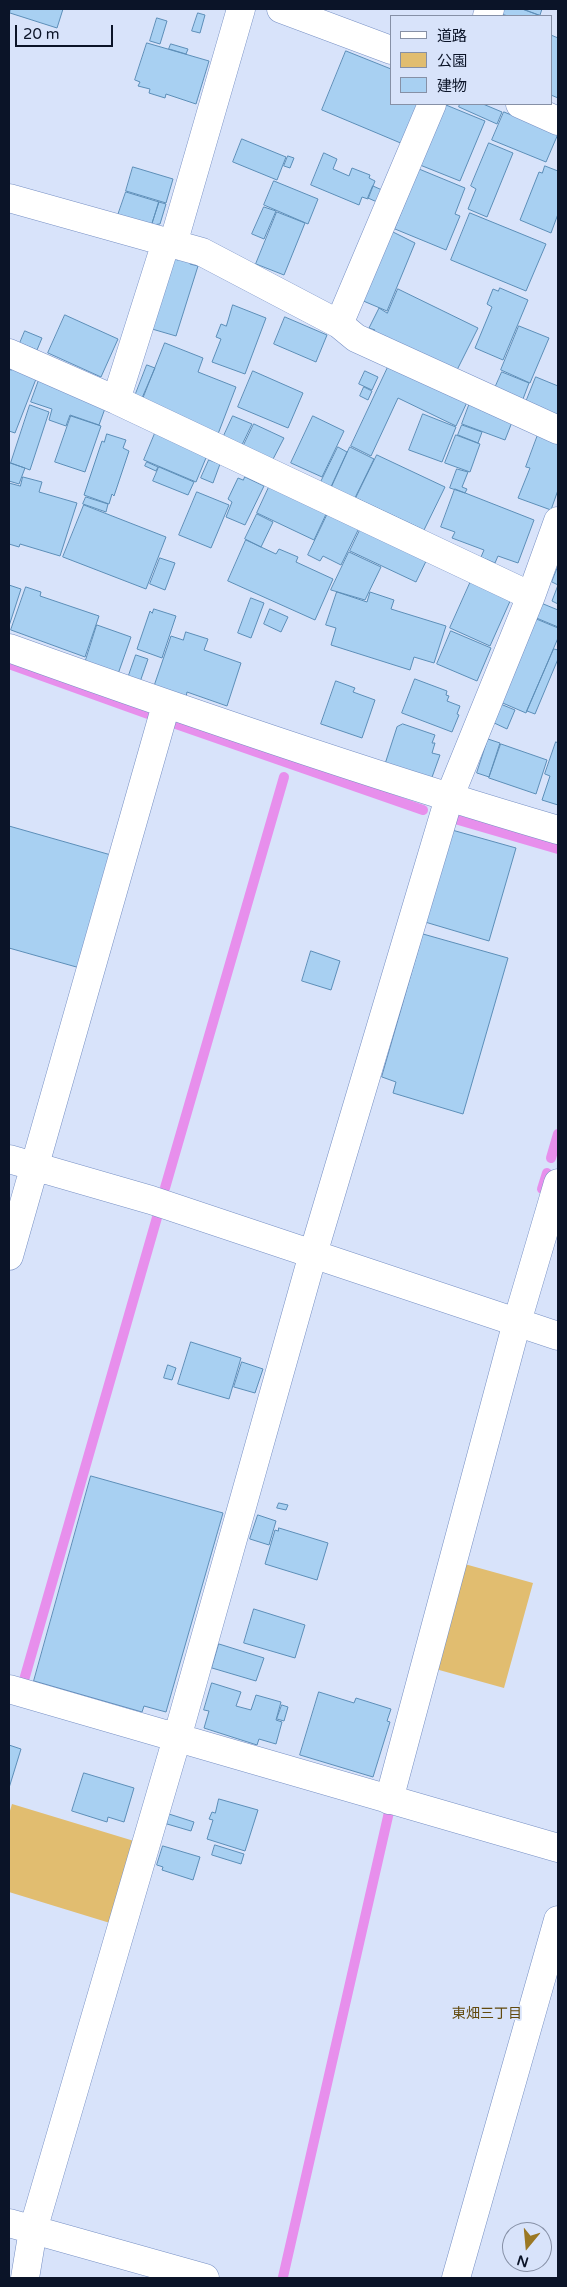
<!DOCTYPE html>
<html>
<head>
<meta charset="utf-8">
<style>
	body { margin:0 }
	#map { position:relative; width:567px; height:2287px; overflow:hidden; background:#d8e3fa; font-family:"Varela Round","Noto Sans JP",sans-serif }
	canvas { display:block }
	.frame { position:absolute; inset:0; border:10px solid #0b1428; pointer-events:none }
	.legend { position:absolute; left:390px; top:15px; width:162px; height:90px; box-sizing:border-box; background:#d8e3fa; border:1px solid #8690a6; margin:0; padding:6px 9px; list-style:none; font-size:15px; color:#0b1428 }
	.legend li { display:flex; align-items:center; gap:10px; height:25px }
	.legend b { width:25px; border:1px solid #8690a6 }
	.north { position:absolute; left:502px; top:2222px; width:50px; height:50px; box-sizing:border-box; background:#d8e3fa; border:1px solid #8690a6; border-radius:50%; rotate:197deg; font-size:14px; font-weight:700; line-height:20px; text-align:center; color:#0b1428 }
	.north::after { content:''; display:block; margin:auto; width:18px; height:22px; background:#9b7823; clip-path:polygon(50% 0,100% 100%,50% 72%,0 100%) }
	.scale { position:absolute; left:15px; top:25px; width:98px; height:22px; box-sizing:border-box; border:2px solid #0b1428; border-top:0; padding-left:6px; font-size:15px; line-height:18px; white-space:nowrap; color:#0b1428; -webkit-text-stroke:4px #d8e3fa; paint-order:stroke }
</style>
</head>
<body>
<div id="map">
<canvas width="567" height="2287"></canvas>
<div class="frame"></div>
<ul class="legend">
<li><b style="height:6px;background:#fff"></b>道路</li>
<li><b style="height:14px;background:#e1bd70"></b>公園</li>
<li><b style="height:14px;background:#a8d0f2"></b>建物</li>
</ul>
<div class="north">N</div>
<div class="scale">20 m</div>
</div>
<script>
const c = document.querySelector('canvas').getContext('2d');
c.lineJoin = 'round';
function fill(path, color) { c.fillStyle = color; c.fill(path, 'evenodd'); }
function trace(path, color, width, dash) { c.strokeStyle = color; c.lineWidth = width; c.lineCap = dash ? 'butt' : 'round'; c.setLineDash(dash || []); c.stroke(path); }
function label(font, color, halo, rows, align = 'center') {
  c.font = font + ' "Varela Round","Noto Sans JP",sans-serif'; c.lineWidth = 4; c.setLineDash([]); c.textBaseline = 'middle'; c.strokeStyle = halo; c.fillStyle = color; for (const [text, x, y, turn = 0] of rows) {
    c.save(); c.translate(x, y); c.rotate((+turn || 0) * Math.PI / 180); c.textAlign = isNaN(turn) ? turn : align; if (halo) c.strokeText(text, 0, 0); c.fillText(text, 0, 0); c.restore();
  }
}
fill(new Path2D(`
	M461,1563L533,1583L504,1688L432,1668Z
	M12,1804L134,1841L110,1923L9,1892V1814Z`), '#e1bd70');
trace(new Path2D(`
	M9,664L151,715
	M176,724L423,810
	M455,819L558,849
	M551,1158L558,1134
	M165,1188L284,777
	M542,1189L547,1173
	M24,1680L158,1214
	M283,2277L389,1812`), '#e78fec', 10);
const building = new Path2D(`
	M11,9H63L57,28L10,13Z
	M503,9H522L541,16H508L501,14Z
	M523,9H542L540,15Z
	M198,13L205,15L200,33L192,31Z
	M157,18L167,21L160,44L150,41Z
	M551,35L558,38V98L551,95Z
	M147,43L209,61L196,104L166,94L165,98L149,93L150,89L138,86L140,82L135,80Z
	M171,44L188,49L186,54L169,49Z
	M346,51L391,69V104H419L403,144L322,110Z
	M460,104H483L502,112L497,124L459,107Z
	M446,105L485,121L460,181L420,165Z
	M504,112L558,134L546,162L492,140Z
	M242,139L286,157L277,180L233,162Z
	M489,143L513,153L487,217L468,209L476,189L471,186Z
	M324,153L337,159L333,169L349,176L352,168L370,175L369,178L375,181L368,199L362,197L359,205L311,185Z
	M288,156L294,158L290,168L284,166Z
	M545,166L558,171V214L551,233L520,220L539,172L542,173Z
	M133,167L173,179L166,203L126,191Z
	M419,169L465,188L455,214L460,216L446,250L395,229Z
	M274,181L318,199L308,224L264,205Z
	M373,186L382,190L377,202L368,198Z
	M126,192L159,202L150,229L117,218Z
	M159,202L166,204L160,224L152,225Z
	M264,207L276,211L264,239L252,234Z
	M277,212L305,223L284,275L256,264Z
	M470,213L546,244L526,291L451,260Z
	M391,231L415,243L387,311L361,300Z
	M171,258L178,260L179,258L191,261L190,264L198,266L176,336L152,329Z
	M500,288L528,300L503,360L475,348L492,307L487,304L493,289L498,291Z
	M398,289L478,328L455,374L373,333L375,330L369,328L379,308L387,313Z
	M233,305L266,318L245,374L212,362L221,339L216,337L221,324L226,326Z
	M65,315L118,339L101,377L48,353Z
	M285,317L327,335L316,362L274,344Z
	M519,326L549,338L530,383L501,370Z
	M25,331L42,338L37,350L20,343Z
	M165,343L203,358L198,372L236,387L218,434L141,404Z
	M13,365L36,379L15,433L9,431V369L11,370Z
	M147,365L155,368L142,398L135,396Z
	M389,365L468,400L456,426L398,398L371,456L351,446Z
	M253,371L303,393L288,428L238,407Z
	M365,371L378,377L372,390L359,384Z
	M502,372L529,383L523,399L495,388Z
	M536,377L558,386V422L524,407Z
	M39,380L107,403L99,425L70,415L66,426L49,420L52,409L31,402Z
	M364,387L372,391L368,400L360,396Z
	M471,400L514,417L505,440L462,424Z
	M30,405L49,412L30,470L11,463Z
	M423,414L456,427L442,462L409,450Z
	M71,416L101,426L85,472L55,462Z
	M233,416L252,424L240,449L222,440Z
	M313,416L344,431L322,477L291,463Z
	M254,424L284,438L271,463L242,449Z
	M462,425L482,432L478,443L458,435Z
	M156,431L208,453L196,482L144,460Z
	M539,432L558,440V490L551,510L518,498L530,468L526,467Z
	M107,434L126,440L123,448L129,451L114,496L112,494L109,504L84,495L102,441L104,442Z
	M456,435L480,444L470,472L445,463Z
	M338,447L347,452L329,491L319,486Z
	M350,447L374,459L353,502L330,491Z
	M377,455L445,487L424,530L356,498Z
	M209,460L220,464L213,483L201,478Z
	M147,462L158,467L156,471L145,466Z
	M10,463L25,468L19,484L9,481Z
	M159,467L194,482L188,495L153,481Z
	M457,469L468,472L462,487L467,489L465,493L450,488Z
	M23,477L42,482L39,492L77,503L60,556L20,544L19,547L9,544V483L20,486Z
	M245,477L264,486L245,525L226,517L232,502L228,499L238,478L243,480Z
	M270,485L327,512L314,540L257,513Z
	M455,489L534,520L518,563L498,556L495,563L481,557L484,550L452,538L455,532L441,527Z
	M197,492L229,505L211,548L179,535Z
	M86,497L108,504L106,512L83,504Z
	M84,505L166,537L146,589L63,557Z
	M330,509L361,524L341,565L323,556L320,561L308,555Z
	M257,514L273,522L261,547L245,539Z
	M362,526L429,555L416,582L350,551Z
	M246,540L276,554L279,549L298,557L296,562L333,579L315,620L228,581Z
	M349,552L381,567L365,600L331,590Z
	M160,558L175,563L165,590L150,584Z
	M558,566V604L552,601L558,585L552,582Z
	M471,581L511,599L490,646L450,628Z
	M9,585L21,589L9,626Z
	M26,587L41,592L40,596L99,616L85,657L11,630Z
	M337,592L367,602L370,592L394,600L391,609L446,626L434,663L414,657L410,670L331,645L336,628L326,625Z
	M251,598L264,603L251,638L238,633Z
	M541,603L558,610V627L534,617Z
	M154,609L176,616L162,658L137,649L150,611L152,613Z
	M270,609L288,617L281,632L264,624Z
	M534,618L558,628V638L526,713L498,701Z
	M97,625L131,637L118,674L85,663Z
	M451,631L491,648L477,681L437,664Z
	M186,632L208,639L204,650L241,663L227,706L187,692L186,697L154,686L171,636L183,640Z
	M554,649L558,650V659L535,714L527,711Z
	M136,655L148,659L140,682L128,678Z
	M415,679L447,691L446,695L449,696L447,701L460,706L457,714L459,715L452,732L402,713Z
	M336,681L355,688L353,692L375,700L362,738L321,724Z
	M498,703L515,710L507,729L490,721Z
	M403,724L435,735L432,743H435L432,753L440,755L431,780L385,764L397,727Z
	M488,739L500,743L489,777L477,773Z
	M556,742L558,743V805L542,800L550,776L545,774Z
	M501,744L547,760L536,794L489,778Z
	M9,826L111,855L80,968L9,948Z
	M452,830L516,848L489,941L425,922Z
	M423,934L508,958L463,1114L393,1093L396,1082L382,1077Z
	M311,951L340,961L331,990L302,981Z
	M191,1342L241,1358L229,1399L178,1384Z
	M242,1362L263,1369L255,1393L234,1387Z
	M168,1365L176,1368L172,1380L164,1378Z
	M91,1476L223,1513L166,1712L144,1706L142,1712L34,1681Z
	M279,1503L288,1505L286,1510L277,1508Z
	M258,1515L276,1521L269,1545L250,1539Z
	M279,1528L328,1543L317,1580L265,1564L275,1530L278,1531Z
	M254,1609L305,1625L295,1658L244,1643Z
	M219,1644L264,1658L256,1681L212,1668Z
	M212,1683L241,1692L236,1706L251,1710L256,1695L281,1702L276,1720L282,1722L276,1744L259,1739L257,1745L204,1728L209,1711L204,1710Z
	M319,1692L354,1703L356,1698L391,1709L387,1721L390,1722L373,1777L300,1755Z
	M282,1705L288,1707L284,1721L277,1719Z
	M9,1745L21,1749L9,1788Z
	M84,1773L134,1788L124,1822L108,1817L107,1822L72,1811Z
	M219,1799L258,1810L245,1851L207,1839L213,1820L209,1819L212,1812L215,1813Z
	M169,1814L194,1822L191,1831L167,1824Z
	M215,1845L244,1854L241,1864L212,1855Z
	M163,1846L200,1857L193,1880L162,1870L163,1867L157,1865Z`);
fill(building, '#a8d0f2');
trace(building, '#5c8eb8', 1);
const minor = new Path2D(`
	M281,9L391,50
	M487,16L490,9
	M520,104L558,121
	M9,198L202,252L339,324L356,338L558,430
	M173,244L241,9
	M339,324L432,104
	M9,353L116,400L531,596
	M116,400L166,242
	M9,648C190,713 373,776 558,830
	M9,1159L151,1200L558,1336
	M9,1256L166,705
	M9,1689L558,1848
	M389,1800L517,1322L558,1183
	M9,2223L205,2278
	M25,2278L33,2230L177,1738L313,1254L449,798L531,596L558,521
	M456,2278L558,1920`);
trace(minor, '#7790c4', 29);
trace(minor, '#fff', 28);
label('14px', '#624a0e', '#d8e3fa', [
	["東畑三丁目",487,2014]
]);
</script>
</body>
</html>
